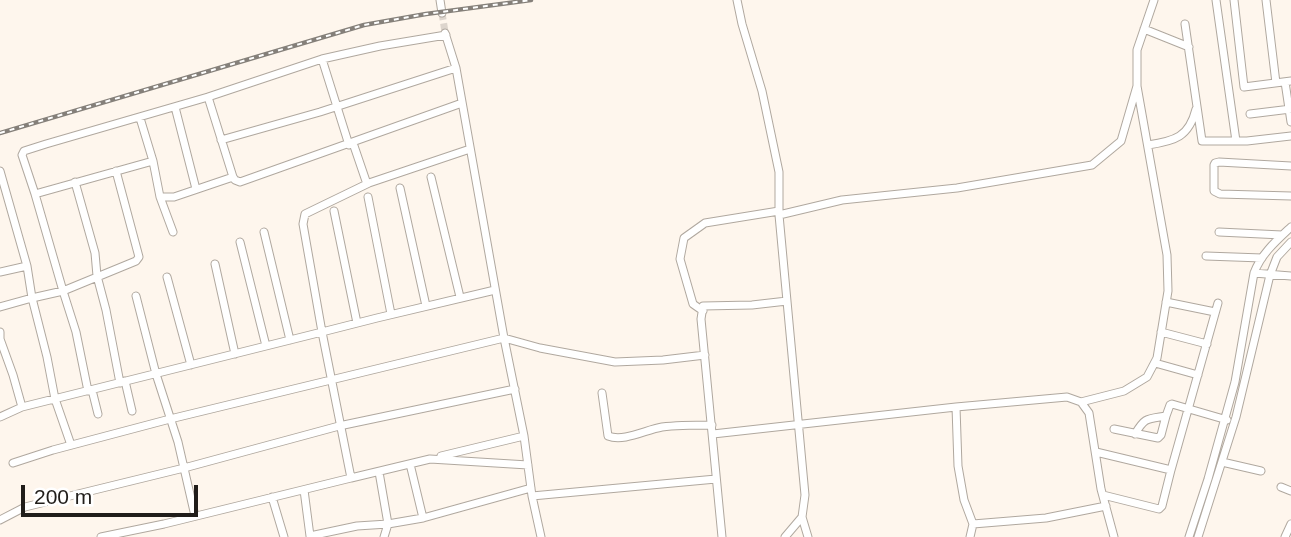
<!DOCTYPE html>
<html>
<head>
<meta charset="utf-8">
<style>
	body { margin:0 }
	#map { position:relative; width:1291px; height:537px; overflow:hidden; background:#fef6ed; font-family:Arial,sans-serif }
	canvas { display:block }
	.scale { position:absolute; left:21px; top:485px; width:177px; height:32px; box-sizing:border-box; border:4px solid #201d1a; border-top:0; padding-left:9px; font-size:21px; line-height:24px; white-space:nowrap; color:#201d1a; -webkit-text-stroke:5px #fff; paint-order:stroke }
</style>
</head>
<body>
<div id="map">
<canvas width="1291" height="537"></canvas>
<div class="scale">200 m</div>
</div>
<script>
const c = document.querySelector('canvas').getContext('2d');
c.lineJoin = 'round';
function trace(path, color, width, dash) { c.strokeStyle = color; c.lineWidth = width; c.lineCap = dash ? 'butt' : 'round'; c.setLineDash(dash || []); c.stroke(path); }
trace(new Path2D(`
	M442,13L445,32`), '#ddd5cd', 7, [7, 3.5]);
const minor = new Path2D(`
	M440,0L442,13
	M737,0L742,24L762,91L779,172V215L842,200L957,188L1092,165L1121,141L1137,86
	M1216,0L1236,141
	M1234,0L1244,87L1291,81
	M1266,0L1276,83
	M1185,24L1202,141H1247L1291,136
	M1144,29L1189,47
	M445,33L456,68L504,338L524,436L532,496L541,537
	M446,35L380,46L322,59L208,97L233,177L235,180L240,182L462,103
	M322,59L349,145
	M1285,82L1291,122
	M208,97L46,144L24,151L22,155L35,194L153,161L160,197H174L233,177
	M175,107L196,189
	M1250,114L1291,109
	M140,118L153,161
	M221,140L320,112L456,68
	M353,143L367,184
	M1148,145C1175,141 1189,137 1196,109
	M470,149L369,183L305,214L303,224L322,332L377,318L495,290
	M1291,166L1219,162L1215,163L1214,165V191L1220,194L1291,196
	M0,171L27,266L32,298L0,307
	M431,177L460,297
	M75,182L95,253L97,276L106,310L120,383
	M400,188L426,306
	M35,194L63,291L136,261L139,257L116,171
	M160,197L173,232
	M368,197L391,314
	M334,211L357,323
	M779,215L805,495L802,517L785,537
	M264,232L290,340
	M1219,232L1282,235
	M240,242L266,346
	M1206,256L1262,258
	M215,264L235,354
	M0,272L27,266
	M1254,273L1291,276
	M167,277L191,365
	M136,296L156,374L178,442L195,516
	M1166,302L1215,312
	M703,311L693,304L680,259L684,238L705,223L779,211
	M0,332V339L13,375L22,407
	M1161,332L1207,344
	M1155,363L1198,375
	M125,381L132,411
	M92,390L98,414
	M602,393L608,436C624,442 645,430 662,427C678,425 695,425 712,425
	M1081,402L1124,391L1147,377L1157,358L1168,291L1167,255L1137,86V50L1154,0
	M956,407L958,466L964,500L973,524L970,537
	M0,417L22,407L322,332L351,478L164,524L101,537
	M1114,429L1158,438L1161,435L1166,416
	M713,434L956,407L1067,397L1081,402L1089,413L1101,489L1114,537
	M1135,434C1145,417 1147,419 1166,416L1170,405L1172,404L1227,420
	M71,445L55,399L47,357L32,298L63,291L76,332L88,391
	M1096,452L1171,470L1162,506L1159,509L1103,495
	M441,456L524,436
	M1222,462L1261,471
	M13,463L53,450L170,419L504,338L540,348L615,362L663,360L705,355
	M410,464L423,518
	M1171,470L1218,303
	M379,472L388,524L384,537
	M351,478L430,459L528,465
	M1281,487L1291,491
	M304,490L310,536L357,526L388,524L423,518L531,488
	M532,496L716,479
	M272,497L284,537
	M802,517L808,537
	M0,520L25,507L184,468L339,426L515,389
	M973,524L1046,518L1106,506
	M722,537L701,319L703,306L752,305L787,301
	M1189,537L1208,479L1235,382L1254,273C1261,254 1276,241 1291,227
	M1198,537L1236,417L1270,275L1277,257L1291,242
	M1285,537L1291,524`);
trace(minor, '#b0a89f', 9);
trace(minor, '#fff', 7);
const rail = new Path2D(`
	M0,133L364,25L426,14L531,0`);
trace(rail, '#85807a', 4.5);
trace(rail, '#fff', 2, [5]);
</script>
</body>
</html>
